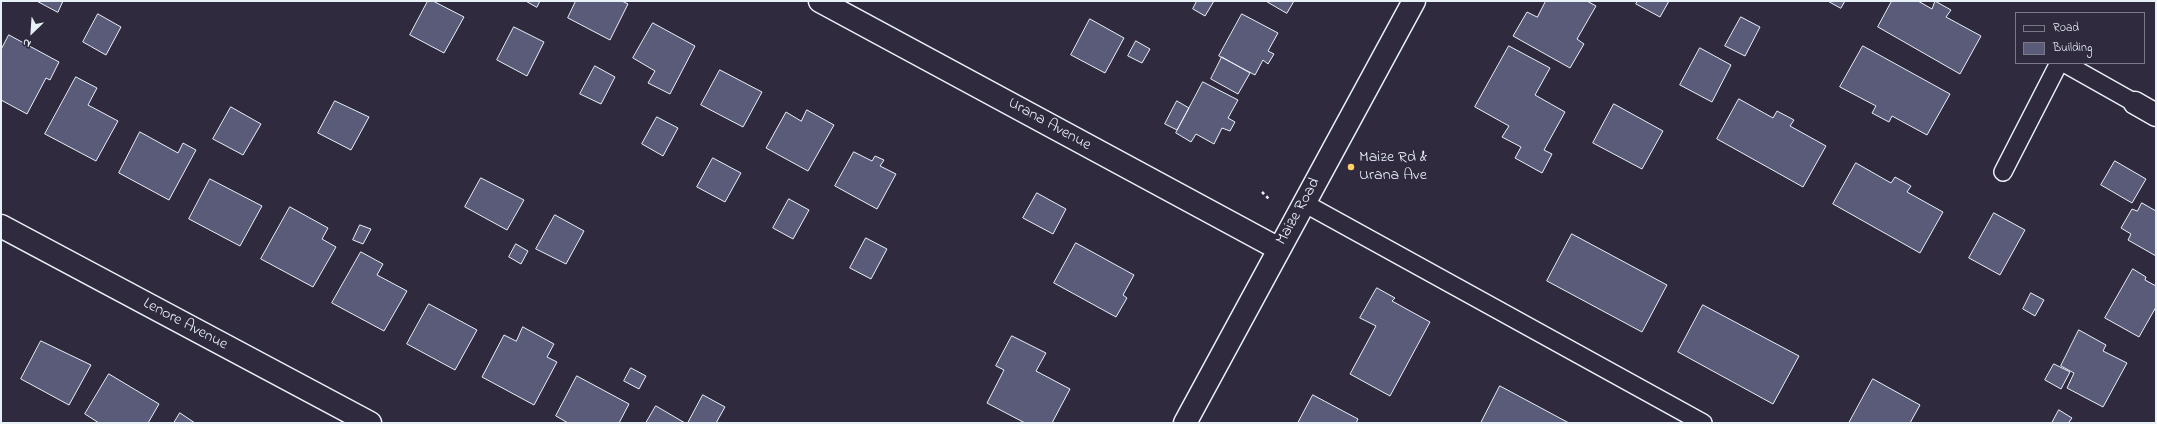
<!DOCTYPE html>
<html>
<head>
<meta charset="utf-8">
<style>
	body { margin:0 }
	#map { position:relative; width:2157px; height:424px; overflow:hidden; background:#2f2a3d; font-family:"Indie Flower",sans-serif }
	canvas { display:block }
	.frame { position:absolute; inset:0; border:2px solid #e8f1f8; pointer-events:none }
	.legend { position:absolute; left:2015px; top:12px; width:130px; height:52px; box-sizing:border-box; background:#2f2a3d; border:1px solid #797a88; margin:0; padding:5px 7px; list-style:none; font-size:12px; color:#e8f1f8 }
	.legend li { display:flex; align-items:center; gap:8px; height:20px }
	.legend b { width:20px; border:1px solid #797a88 }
	.north { position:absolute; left:12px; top:12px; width:40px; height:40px; -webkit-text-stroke:3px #2f2a3d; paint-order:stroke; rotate:205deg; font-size:11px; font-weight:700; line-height:16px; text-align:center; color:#e8f1f8 }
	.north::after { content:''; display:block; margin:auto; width:14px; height:18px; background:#e8f1f8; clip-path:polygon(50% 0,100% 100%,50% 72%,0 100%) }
</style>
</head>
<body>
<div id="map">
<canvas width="2157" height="424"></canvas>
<div class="frame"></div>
<ul class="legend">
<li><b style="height:5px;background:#2f2a3d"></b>Road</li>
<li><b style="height:11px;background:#595b78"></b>Building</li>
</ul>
<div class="north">N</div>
</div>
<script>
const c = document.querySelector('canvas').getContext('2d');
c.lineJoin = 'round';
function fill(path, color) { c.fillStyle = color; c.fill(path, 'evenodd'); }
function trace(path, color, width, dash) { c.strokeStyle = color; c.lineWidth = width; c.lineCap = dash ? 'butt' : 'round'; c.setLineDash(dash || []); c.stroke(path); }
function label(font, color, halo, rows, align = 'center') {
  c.font = font + ' "Indie Flower",sans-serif'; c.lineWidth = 3; c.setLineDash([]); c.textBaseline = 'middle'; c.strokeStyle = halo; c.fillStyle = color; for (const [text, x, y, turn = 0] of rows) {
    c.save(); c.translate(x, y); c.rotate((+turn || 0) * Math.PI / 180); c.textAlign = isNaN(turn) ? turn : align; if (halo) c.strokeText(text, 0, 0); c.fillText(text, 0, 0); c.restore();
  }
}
const building = new Path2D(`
	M37,1H63L58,12Z
	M428,1H433L464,17L444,53L410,35Z
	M526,1H540L537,7Z
	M576,1H622L628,4L610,40L568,18Z
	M1197,1H1214L1205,16L1193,9Z
	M1266,1H1294L1287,13Z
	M1546,1H1587L1596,6L1577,39L1584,44L1570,68L1513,36L1527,12L1537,17Z
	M1638,1H1669L1660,17L1636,4Z
	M1828,1H1845L1841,8Z
	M1892,1H1918L1932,9L1935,1L1951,10L1946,17L1981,36L1960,74L1878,27Z
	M98,14L121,27L106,55L83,42Z
	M1242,14L1278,33L1268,51L1274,54L1268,64L1263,60L1255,75L1219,56Z
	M1741,17L1760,27L1745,56L1725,46Z
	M1090,19L1124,38L1105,73L1071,55Z
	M653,23L695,46L670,94L648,83L655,71L633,58Z
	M514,27L544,42L527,76L497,60Z
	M9,35L59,62L50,80L46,78L27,114L1,100V50Z
	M1136,41L1150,49L1142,63L1128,56Z
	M1509,46L1550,68L1535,95L1565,112L1544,150L1552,154L1542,173L1515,158L1521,147L1502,137L1509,126L1475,107Z
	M1863,46L1950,94L1927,135L1892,116L1889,122L1872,113L1876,106L1840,87Z
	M1700,48L1731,65L1712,102L1680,85Z
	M1222,57L1250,73L1238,94L1211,79Z
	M595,66L615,77L601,104L580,94Z
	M720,70L762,92L743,127L701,105Z
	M76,77L97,88L88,105L118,121L96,161L45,134Z
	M1203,82L1238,100L1228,118L1235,122L1230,131L1222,128L1214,144L1196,134L1191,142L1176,133Z
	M1739,99L1773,118L1777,111L1794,120L1790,126L1826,146L1803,187L1717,139Z
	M335,101L369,117L351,150L318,133Z
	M1177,101L1189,108L1177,130L1165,124Z
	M1614,104L1663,131L1642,169L1593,143Z
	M231,107L261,124L243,155L213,139Z
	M807,110L834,125L808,171L766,148L786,112L801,121Z
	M657,117L678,128L663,156L642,144Z
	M140,132L178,153L183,143L196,150L169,200L119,173Z
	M854,152L872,161L875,156L884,160L880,166L896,174L877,209L835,186Z
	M713,158L741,173L725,202L697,187Z
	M2115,161L2146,179L2132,203L2101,185Z
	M1856,163L1891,183L1895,177L1911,186L1907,192L1943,212L1920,253L1833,204Z
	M481,178L524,200L507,230L465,207Z
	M210,179L262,206L240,246L189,219Z
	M1037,193L1066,209L1053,234L1023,218Z
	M789,199L809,210L793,239L773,228Z
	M2142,203L2156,211V256L2128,240L2131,234L2121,228L2132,209L2137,211Z
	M290,207L328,228L322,239L336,247L313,287L261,259Z
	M1994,213L2025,230L2000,275L1969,258Z
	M555,215L584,231L566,264L536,249Z
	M360,225L371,229L363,244L353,240Z
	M1572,234L1667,285L1642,332L1547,281Z
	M866,238L887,249L871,279L850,268Z
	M1076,243L1134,275L1123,295L1127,298L1116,317L1054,283Z
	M516,244L528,251L521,264L509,257Z
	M361,252L383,264L377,275L407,291L384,331L332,303Z
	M2133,269L2146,277L2145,280L2156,286V307L2139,337L2105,318Z
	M1377,288L1395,298L1392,301L1430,322L1390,396L1350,374L1376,326L1360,318Z
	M2031,293L2044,300L2035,316L2023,309Z
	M429,304L477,330L455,370L407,344Z
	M1703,305L1799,356L1773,404L1678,352Z
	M523,327L554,344L547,357L557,362L534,405L482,377L504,335L516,341Z
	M2079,330L2106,345L2103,351L2127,363L2103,407L2067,388L2074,373L2061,366Z
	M1012,336L1046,353L1036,371L1070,389L1052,423H1025L987,403L1004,370L996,366Z
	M41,341L91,365L69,405L21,379Z
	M2054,364L2070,372L2061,389L2045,380Z
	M631,368L646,376L639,389L624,381Z
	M109,374L159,404L148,423H99L85,414Z
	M577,376L629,404L619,423H568L556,416Z
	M1873,379L1920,405L1910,423H1849Z
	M1500,386L1569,423H1481Z
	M703,395L725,407L716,423H688Z
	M1313,395L1358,419L1356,423H1298Z
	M656,406L685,423H646Z
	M2059,410L2072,418L2069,422L2072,423H2052Z
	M180,413L195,423H174Z`);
fill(building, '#595b78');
trace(building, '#e8f1f8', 1);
const service = new Path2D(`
	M2064,63L2135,103
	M2003,172L2059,63
	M1304,203L1703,423`);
const minor = new Path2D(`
	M820,1L1279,249
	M2135,103L2156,115
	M1,226L370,423`);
const tertiary = new Path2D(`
	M1185,423L1414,1`);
trace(service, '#e8f1f8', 20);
trace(minor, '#e8f1f8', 25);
trace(tertiary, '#e8f1f8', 25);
trace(new Path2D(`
	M1262,192L1269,199`), '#e8f1f8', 2.5, [3, 3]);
trace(service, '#2f2a3d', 17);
trace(minor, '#2f2a3d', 22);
trace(tertiary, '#2f2a3d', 22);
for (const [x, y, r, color] of [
	[1351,167,4,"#ffd166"]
]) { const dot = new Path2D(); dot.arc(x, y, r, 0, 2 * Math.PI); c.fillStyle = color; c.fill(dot); trace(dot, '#2f2a3d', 1.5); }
label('16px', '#e8f1f8', '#2f2a3d', [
	["Urana Avenue",1049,125,29],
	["Maize Road",1299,212,-61],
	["Lenore Avenue",185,325,28]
]);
label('16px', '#e8f1f8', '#2f2a3d', [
	["Maize Rd &",1359,158],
	["Urana Ave",1359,176]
], 'left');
</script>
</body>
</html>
